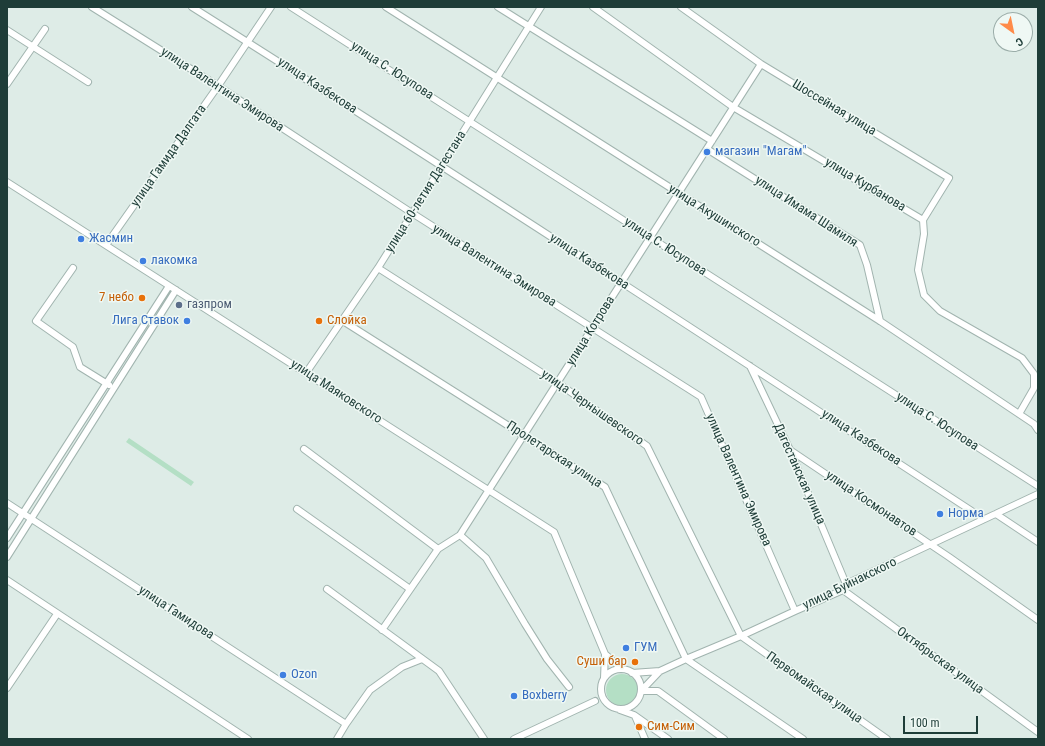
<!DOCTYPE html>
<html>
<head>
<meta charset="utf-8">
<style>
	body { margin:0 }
	#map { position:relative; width:1045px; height:746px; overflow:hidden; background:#deece7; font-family:"Roboto Condensed",sans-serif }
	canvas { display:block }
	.frame { position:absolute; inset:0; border:8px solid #1e3d38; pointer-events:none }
	.north { position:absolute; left:993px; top:12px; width:40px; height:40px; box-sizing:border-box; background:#eff8f4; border:1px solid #9bada9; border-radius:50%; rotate:147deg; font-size:11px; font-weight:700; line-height:16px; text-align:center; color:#1e3d38 }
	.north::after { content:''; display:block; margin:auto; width:14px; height:18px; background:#ff8b49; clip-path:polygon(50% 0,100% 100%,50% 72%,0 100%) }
	.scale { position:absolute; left:903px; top:716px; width:75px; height:18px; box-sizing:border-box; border:2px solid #1e3d38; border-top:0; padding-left:5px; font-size:12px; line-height:14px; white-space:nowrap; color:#1e3d38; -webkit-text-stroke:3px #eff8f4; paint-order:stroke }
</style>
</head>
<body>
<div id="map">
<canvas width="1045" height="746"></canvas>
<div class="frame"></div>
<div class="north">С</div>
<div class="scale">100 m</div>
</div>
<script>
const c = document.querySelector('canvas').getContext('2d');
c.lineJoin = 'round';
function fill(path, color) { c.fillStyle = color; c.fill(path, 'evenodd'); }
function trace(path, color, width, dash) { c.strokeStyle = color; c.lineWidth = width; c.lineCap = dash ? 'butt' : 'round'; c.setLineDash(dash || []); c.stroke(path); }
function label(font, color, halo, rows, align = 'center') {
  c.font = font + ' "Roboto Condensed",sans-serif'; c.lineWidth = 3; c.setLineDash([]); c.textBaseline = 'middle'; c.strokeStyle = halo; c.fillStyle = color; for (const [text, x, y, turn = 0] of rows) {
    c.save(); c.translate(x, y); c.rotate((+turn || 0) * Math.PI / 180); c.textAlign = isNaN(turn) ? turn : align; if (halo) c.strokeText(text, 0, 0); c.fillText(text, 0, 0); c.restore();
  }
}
fill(new Path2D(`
	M129,438L194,482L191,486L126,442Z
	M606 690a16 16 0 1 1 32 0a16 16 0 1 1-32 0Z`), '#b4dfc5');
const minor = new Path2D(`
	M92,7L218,86L412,213L701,397L795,611
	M192,7C458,175 721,347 984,519
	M291,7L1038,486
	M386,7L880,321L1034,424L1038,430
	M498,7L712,141
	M593,7L733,107L923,220L924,234L918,270L924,295L940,311L1022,358L1034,374V388L1019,414
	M681,7L761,64L949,178L923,220
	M7,30L88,82
	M7,84L45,29
	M707,149L860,245L867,265L880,321
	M7,182L554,532L605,654
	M106,245L218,86L271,7
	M73,268L36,321L73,347L80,367L109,385
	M378,268L558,383L647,446L741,636L887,739
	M343,321L605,487L686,659L803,739
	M750,366L790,450L846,584
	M306,373L378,268L541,7
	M304,449L438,549
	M790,450L949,557L1038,620
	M7,503L346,724
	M297,509L410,589
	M996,514L1038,542
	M460,535L486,558L525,624L547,659L569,687
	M7,538L169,286
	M7,557L176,290
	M7,580L248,739
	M327,589L439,671L484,739
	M843,590L1038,732
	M382,630L438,549L460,535L761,64
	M601 689a20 20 0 1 1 40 0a20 20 0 1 1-40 0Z
	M632,673L660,671
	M604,678L605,654L622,669
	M7,688L57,614
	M641,691L660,671L686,659L741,636L795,611L843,590L846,584L1038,494
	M641,691H658L724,739
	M620,710L634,715L668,739
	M635,716L645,739
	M337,739L346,724L370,690L402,667L422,659
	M514,739L595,701`);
trace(minor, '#a1b4af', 8);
trace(minor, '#fff', 6);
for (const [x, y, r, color] of [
	[707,152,4,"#3f7fe0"],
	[81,239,4,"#3f7fe0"],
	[143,261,4,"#3f7fe0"],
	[142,298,4,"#e8710a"],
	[179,305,4,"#5c6f8a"],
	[187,321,4,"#3f7fe0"],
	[319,321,4,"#e8710a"],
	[940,514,4,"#3f7fe0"],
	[626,648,4,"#3f7fe0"],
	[635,662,4,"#e8710a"],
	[283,675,4,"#3f7fe0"],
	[514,696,4,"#3f7fe0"],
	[639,727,4,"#e8710a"]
]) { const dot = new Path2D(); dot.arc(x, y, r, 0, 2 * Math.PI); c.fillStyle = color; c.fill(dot); trace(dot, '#eff8f4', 1.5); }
label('13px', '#1e3d38', '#eff8f4', [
	["улица С. Юсупова",392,71,33],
	["улица Казбекова",317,86,33],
	["улица Валентина Эмирова",222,90,33],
	["Шоссейная улица",834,108,31],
	["улица Гамида Далгата",169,156,-55],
	["улица Курбанова",865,185,31],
	["улица 60-летия Дагестана",426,192,-58],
	["улица Имама Шамиля",806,212,33],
	["улица Акушинского",714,216,32],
	["улица С. Юсупова",665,247,33],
	["улица Казбекова",589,262,33],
	["улица Валентина Эмирова",494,266,32],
	["улица Котрова",591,331,-58],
	["улица Маяковского",336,392,33],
	["улица Чернышевского",592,408,35],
	["улица С. Юсупова",937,422,33],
	["улица Казбекова",861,438,33],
	["Пролетарская улица",554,455,33],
	["Дагестанская улица",799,474,66],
	["улица Валентина Эмирова",738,480,66],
	["улица Космонавтов",871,504,34],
	["улица Буйнакского",850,584,-26],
	["улица Гамидова",176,613,33],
	["Октябрьская улица",940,661,36],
	["Первомайская улица",814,688,35]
]);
label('13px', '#366cbe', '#eff8f4', [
	["магазин \"Магам\"",715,152],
	["Жасмин",89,239],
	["лакомка",151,261],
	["Лига Ставок",179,321,"right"],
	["Норма",948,514],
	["ГУМ",634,648],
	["Ozon",291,675],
	["Boxberry",522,696]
], 'left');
label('13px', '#c56008', '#eff8f4', [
	["7 небо",134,298],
	["Слойка",327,321,"left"],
	["Суши бар",627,662],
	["Сим-Сим",647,727,"left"]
], 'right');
label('13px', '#4e5e75', '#eff8f4', [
	["газпром",187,305]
], 'left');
</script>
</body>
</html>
